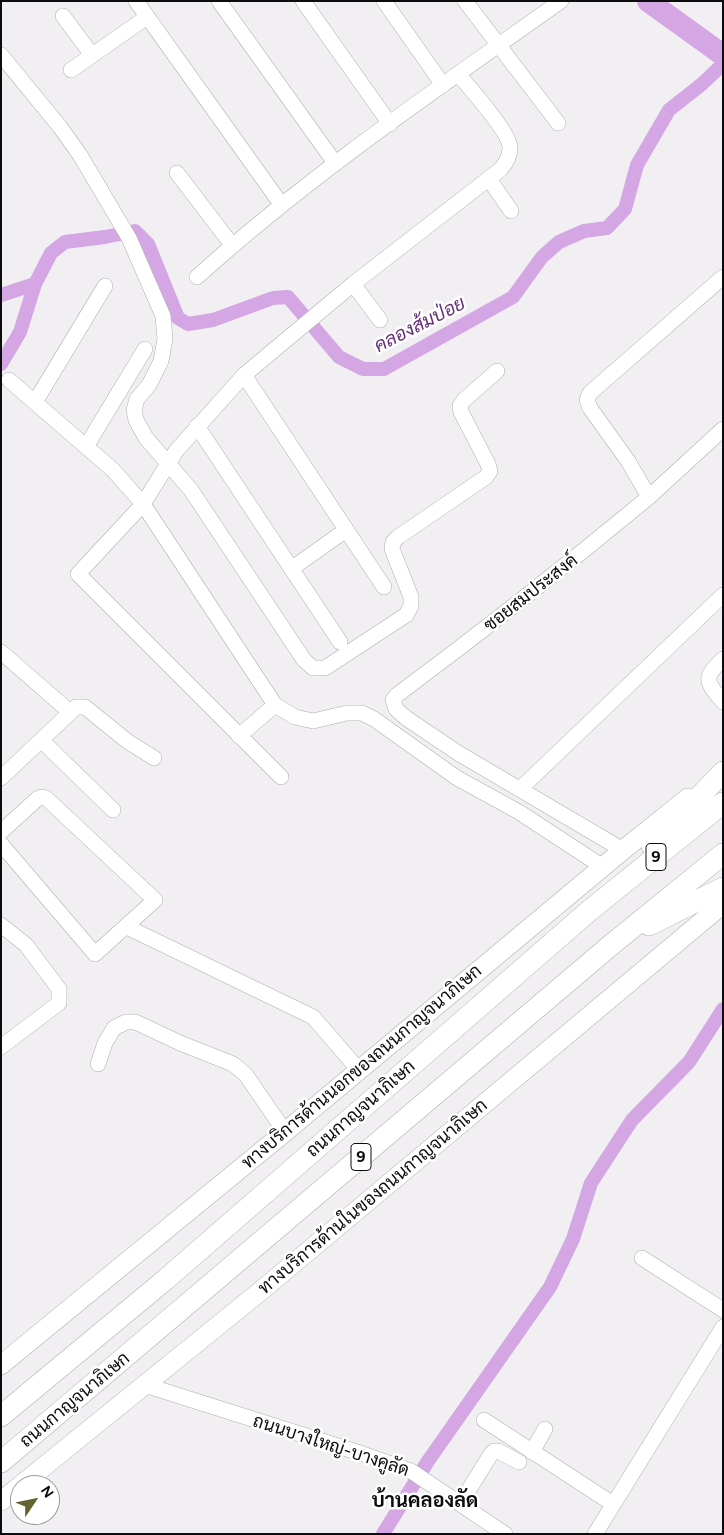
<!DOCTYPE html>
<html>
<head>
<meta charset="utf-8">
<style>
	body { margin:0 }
	#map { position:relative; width:724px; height:1535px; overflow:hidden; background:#f2eff3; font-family:Figtree,sans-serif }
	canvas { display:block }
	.frame { position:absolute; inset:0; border:2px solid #0c0b0d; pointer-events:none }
	.north { position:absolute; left:10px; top:1475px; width:50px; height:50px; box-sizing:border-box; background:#fff; border:1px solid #9e9d9e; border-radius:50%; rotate:56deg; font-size:14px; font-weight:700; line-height:20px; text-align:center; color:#0c0b0d }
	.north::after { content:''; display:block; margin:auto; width:18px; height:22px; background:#626330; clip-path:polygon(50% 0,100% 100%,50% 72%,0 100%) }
</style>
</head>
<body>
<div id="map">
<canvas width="724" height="1535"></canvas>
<div class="frame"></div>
<div class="north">N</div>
</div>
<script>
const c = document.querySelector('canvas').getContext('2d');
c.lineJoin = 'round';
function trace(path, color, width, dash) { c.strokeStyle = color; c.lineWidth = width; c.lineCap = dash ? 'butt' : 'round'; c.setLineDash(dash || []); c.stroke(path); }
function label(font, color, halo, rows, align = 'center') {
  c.font = font + ' Figtree,Sarabun,sans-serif'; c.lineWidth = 5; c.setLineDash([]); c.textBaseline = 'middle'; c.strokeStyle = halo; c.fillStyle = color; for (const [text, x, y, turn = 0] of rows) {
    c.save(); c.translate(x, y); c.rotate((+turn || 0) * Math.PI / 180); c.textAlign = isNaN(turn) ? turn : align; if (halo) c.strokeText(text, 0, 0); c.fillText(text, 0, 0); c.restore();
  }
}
trace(new Path2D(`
	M1,295L35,284
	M1,364L20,332L35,284L51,253L65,242L105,237L135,231L148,244L178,318L188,324L213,320L273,298L288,297L339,357L363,369H384L513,297L542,257L559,242L584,231L607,228L625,209L637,165L669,110L702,84L723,64
	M383,1534L428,1461L550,1287L573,1239L591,1183L632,1120L689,1062L723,1009`), '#d4a6e4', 14);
trace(new Path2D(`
	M648,1L723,55`), '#d4a6e4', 22);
const minor = new Path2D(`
	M136,1L281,204
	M219,1L335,163
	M303,1L390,124
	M384,1L443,85
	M465,1L558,123
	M63,16L92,55
	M1,55L60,127L80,155L129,238L163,316L165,339L161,361L149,385L137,399L134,410L136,420L146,438L191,490L304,660L313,668H325L406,615L411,606V597L392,549L393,542L398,537L486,477L490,471L488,464L461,412L460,406L464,400L497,371
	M71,70L147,17
	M177,173L232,245
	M489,179L511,211
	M197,277C310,175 437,89 561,1
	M353,284L380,320
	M244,375L384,587
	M9,380L113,470L143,504L275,705L295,717L313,721L347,713H362L374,719L457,778L519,812L603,867
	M35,402L105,286
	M197,426L340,642
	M87,445L145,349
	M649,497L723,429
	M291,569L346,530
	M1,652L70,712
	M723,659C702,679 706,681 723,702
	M239,736L275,705
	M41,740L113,810
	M281,777L78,574L143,504L176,451L244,375L353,284L501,169C506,163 510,157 510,148C511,134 469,87 458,74
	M1,778L76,707H85L127,741L154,758
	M520,789L723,595
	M1,832L37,799L42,797L46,798L155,900L95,954L1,844
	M623,850L458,753L406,718L396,709L393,700L397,695C483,631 567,565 649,497L628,461L590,408L587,400L590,393L723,277
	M1,925L26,945L59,989V1003L1,1047
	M127,927L313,1017L358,1069
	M98,1064L105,1043L114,1028L126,1022H135L144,1026L180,1043L233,1064L246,1075L285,1132
	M642,1258L723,1310
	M145,1385L363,1454L411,1471L505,1534
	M484,1420L613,1504
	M532,1452L545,1429
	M460,1504L491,1454L494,1451H498L519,1462
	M595,1534L723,1327`);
const major = new Path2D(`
	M1,1365L285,1132L623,850L688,798
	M21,1485L257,1294L723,904
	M1,1501L20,1486`);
const highway = new Path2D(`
	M652,846L723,772
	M649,925L723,888
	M1,1416L165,1280L589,911L723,803
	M1,1462L611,945L723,854`);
trace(minor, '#afadb0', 16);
trace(major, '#afadb0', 20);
trace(highway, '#afadb0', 22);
trace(minor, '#fff', 15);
trace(major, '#fff', 19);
trace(highway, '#fff', 21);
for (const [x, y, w] of [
	[656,857,20],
	[361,1157,20]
]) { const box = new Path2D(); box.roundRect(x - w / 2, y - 13.5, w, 27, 4); c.fillStyle = '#fff'; c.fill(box); trace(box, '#0c0b0d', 1); }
label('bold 16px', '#0c0b0d', null, [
	["9",656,857],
	["9",361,1157]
]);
label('18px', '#0c0b0d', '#fff', [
	["ซอยสมประสงค์",531,593,-38],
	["ทางบริการด้านนอกของถนนกาญจนาภิเษก",362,1067,-40],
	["ถนนกาญจนาภิเษก",361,1109,-41],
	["ทางบริการด้านในของถนนกาญจนาภิเษก",373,1197,-40],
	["ถนนกาญจนาภิเษก",75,1400,-40],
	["ถนนบางใหญ่-บางคูลัด",331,1446,18]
]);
label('italic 19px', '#662f77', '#fff', [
	["คลองส้มป่อย",420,325,-27]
]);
label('bold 20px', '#0c0b0d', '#fff', [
	["บ้านคลองลัด",425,1501]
]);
</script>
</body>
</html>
